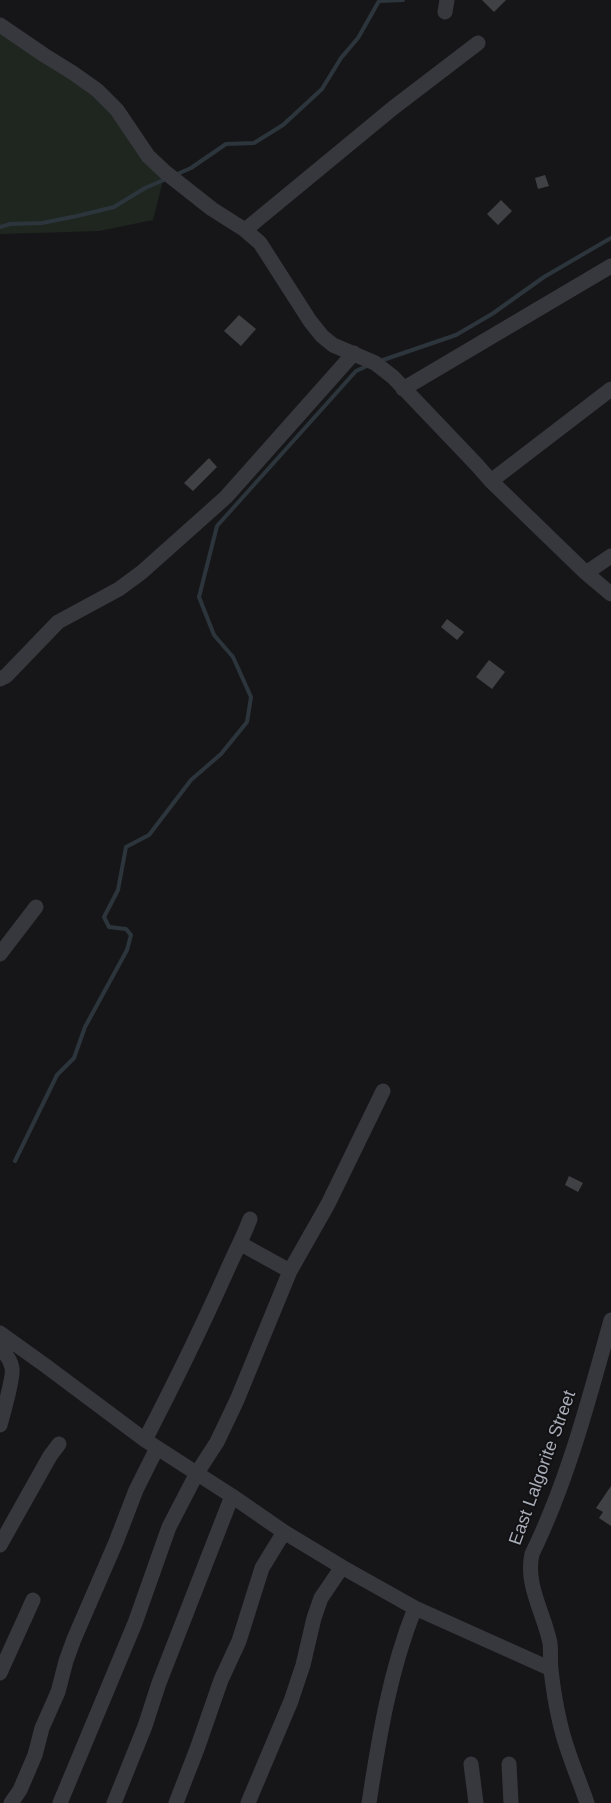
<!DOCTYPE html>
<html>
<head>
<meta charset="utf-8">
<style>
	body { margin:0 }
	canvas { display:block; background:#161618 }
</style>
</head>
<body>
<canvas width="611" height="1803"></canvas>
<script>
const c = document.querySelector('canvas').getContext('2d');
c.lineJoin = 'round';
function fill(path, color) { c.fillStyle = color; c.fill(path, 'evenodd'); }
function trace(path, color, width, dash) { c.strokeStyle = color; c.lineWidth = width; c.lineCap = dash ? 'butt' : 'round'; c.setLineDash(dash || []); c.stroke(path); }
function label(font, color, halo, rows, align = 'center') {
  c.font = font + ' Helvetica,sans-serif'; c.lineWidth = 4; c.setLineDash([]); c.textBaseline = 'middle'; c.strokeStyle = halo; c.fillStyle = color; for (const [text, x, y, turn = 0] of rows) {
    c.save(); c.translate(x, y); c.rotate((+turn || 0) * Math.PI / 180); c.textAlign = isNaN(turn) ? turn : align; if (halo) c.strokeText(text, 0, 0); c.fillText(text, 0, 0); c.restore();
  }
}
fill(new Path2D(`
	M0,25L73,73L165,172L153,220L99,231L0,234Z`), '#1e261f');
trace(new Path2D(`
	M175,175L191,168L226,144L254,143L283,125L322,89L341,58L358,38L379,1L403,0
	M0,227L10,224L42,223L77,216L114,207L145,188L166,179
	M380,361L456,335L492,314L544,277L611,238
	M15,1161L57,1075L74,1058L85,1027L127,950L131,935L126,929L109,927L104,917L118,890L126,847L149,835L191,780L221,754L247,722L251,697L233,657L214,635L199,597L217,526L356,371L369,365`), '#2c353c', 4);
fill(new Path2D(`
	M482,0H506L494,12Z
	M545,175L549,186L538,189L535,178Z
	M501,200L512,211L498,225L487,214Z
	M239,315L256,329L241,346L224,331Z
	M209,458L217,467L193,491L184,483Z
	M447,619L464,632L457,640L441,627Z
	M489,660L505,672L492,689L476,677Z
	M569,1176L583,1183L578,1192L565,1185Z
	M611,1486V1526L599,1518L603,1512L596,1508Z`), '#404145');
trace(new Path2D(`
	M445,12L447,0
	M0,25L44,55L73,73L97,90L117,110L148,156L165,172L212,209L245,230L260,243L310,321L322,336L333,345L375,363L393,377L476,464L491,481L586,573L611,594
	M245,230L393,108L478,43
	M403,389L611,266
	M491,481L611,389
	M586,573L611,556
	M0,679L6,676L58,622L119,589L142,572L226,497L354,353
	M0,954L36,907
	M241,1244L290,1271
	M0,1333L46,1366L145,1440L232,1496L284,1532L342,1567L415,1608L551,1669
	M0,1348C5,1353 11,1361 12,1368C14,1375 3,1415 0,1425
	M145,1440C173,1386 200,1331 225,1275C233,1256 243,1238 250,1219
	M0,1545L50,1456L59,1444
	M0,1673L33,1600
	M471,1764L476,1803
	M509,1764L511,1803
	M11,1803L20,1790L35,1755L42,1728L58,1692L66,1661L74,1639L116,1542L136,1490L157,1448
	M60,1803L135,1623L169,1527L197,1473L217,1442L237,1400L290,1271L328,1204L383,1091
	M114,1803L145,1726L159,1683L232,1496
	M176,1803L197,1749L221,1680L239,1641L262,1568L284,1532
	M248,1803L291,1701L303,1665L314,1618L321,1598L342,1567
	M369,1803C379,1737 390,1670 415,1608
	M587,1803C578,1776 566,1751 560,1723C556,1706 553,1688 551,1670C550,1661 551,1652 550,1643C544,1613 525,1585 532,1554C568,1480 589,1399 611,1320`), '#37383d', 15);
label('18px', '#a8adb8', '#111113', [
	["East Lalgorite Street",543,1468,-70]
]);
</script>
</body>
</html>
